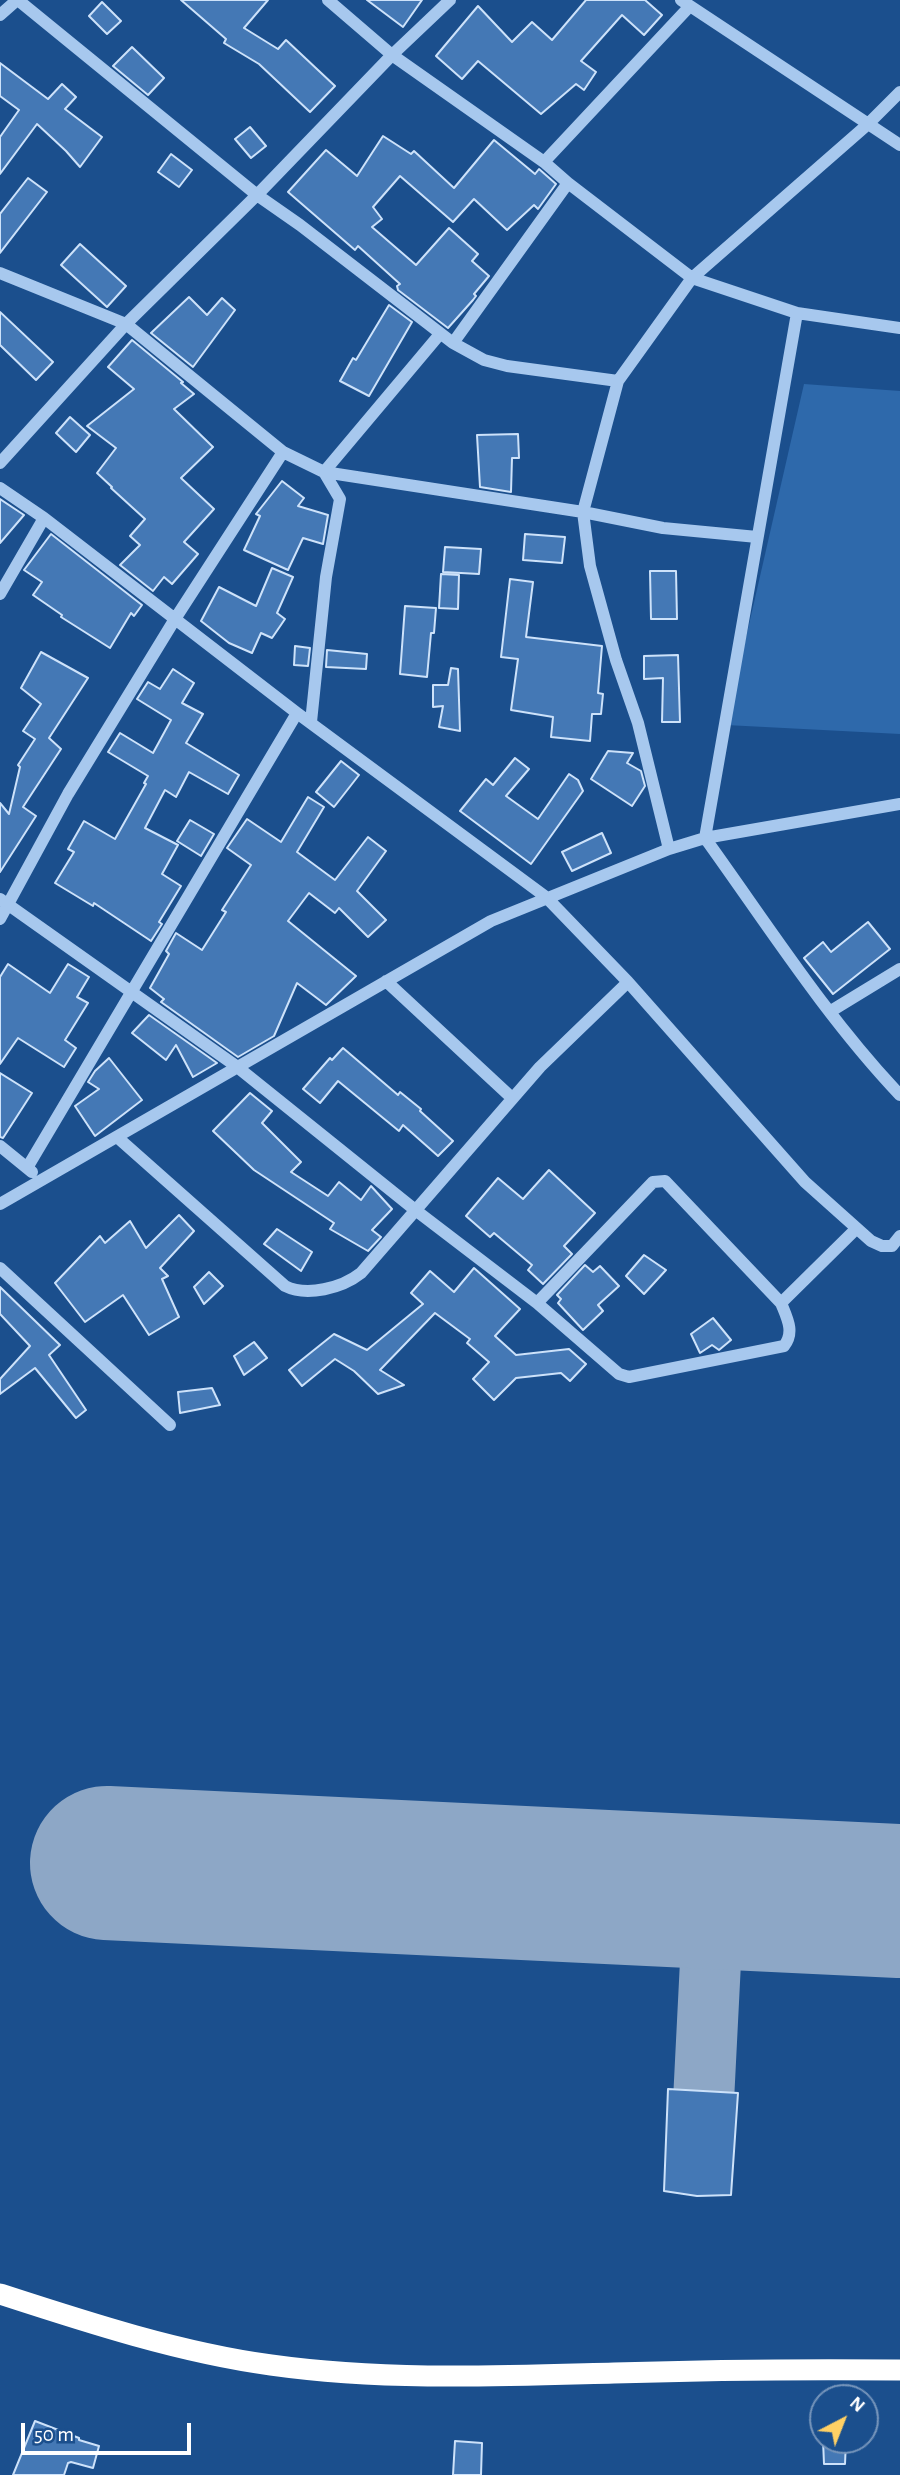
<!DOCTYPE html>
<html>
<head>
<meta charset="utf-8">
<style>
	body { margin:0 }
	#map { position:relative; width:900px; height:2475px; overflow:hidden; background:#1b4f8d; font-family:"Alegreya Sans",sans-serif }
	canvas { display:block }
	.north { position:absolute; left:809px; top:2384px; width:70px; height:70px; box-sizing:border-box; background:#1b4f8d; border:2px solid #7695bb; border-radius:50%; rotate:42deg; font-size:19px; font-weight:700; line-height:28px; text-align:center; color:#fff }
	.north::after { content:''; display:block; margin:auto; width:24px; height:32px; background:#ffd064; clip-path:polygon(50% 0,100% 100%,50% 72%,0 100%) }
	.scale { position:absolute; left:21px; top:2423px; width:170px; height:32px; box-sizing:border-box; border:4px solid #fff; border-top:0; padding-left:9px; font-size:21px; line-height:24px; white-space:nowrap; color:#fff; -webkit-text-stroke:5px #1b4f8d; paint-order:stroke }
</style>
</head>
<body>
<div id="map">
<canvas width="900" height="2475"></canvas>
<div class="north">N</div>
<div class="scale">50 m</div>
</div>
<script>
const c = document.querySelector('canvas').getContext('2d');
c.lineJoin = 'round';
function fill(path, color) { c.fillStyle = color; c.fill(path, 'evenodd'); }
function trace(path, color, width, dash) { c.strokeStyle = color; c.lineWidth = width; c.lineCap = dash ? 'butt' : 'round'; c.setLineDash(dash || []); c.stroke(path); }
fill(new Path2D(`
	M804,384L900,391V734L726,725Z`), '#2e69ab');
trace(new Path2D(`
	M704,2091L714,1892`), '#8da7c6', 61);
trace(new Path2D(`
	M107,1863L900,1901`), '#8da7c6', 154);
const building = new Path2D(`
	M181,0H268L244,28L278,49L286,40L335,86L310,112L259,64L224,43L226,39Z
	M367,0H422L403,27Z
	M586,0H645L662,15L644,35L622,15L581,61L596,72L584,90L576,84L541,114L478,61L462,79L436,56L478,6L512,42L532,22L552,40Z
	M102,2L121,21L107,34L89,16Z
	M132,47L164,78L148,95L113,66Z
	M0,63L48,99L62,84L76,97L65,109L102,137L80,167L66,151L37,124L0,174V137L19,110L0,96Z
	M250,127L266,146L251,158L235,139Z
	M383,136L411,154L414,151L454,188L494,140L535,174L539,169L556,184L538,209L534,205L507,230L474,199L453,222L400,176L373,207L382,219L372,227L416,265L449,228L478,254L472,261L489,276L474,294L476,296L473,300L448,328L398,290L397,286L400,284L358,246L355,250L288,192L326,150L357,176Z
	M171,154L192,170L179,187L158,172Z
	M28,178L47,192L0,253V214Z
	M80,244L126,286L107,307L61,265Z
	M189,297L207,315L222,298L235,310L193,367L151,333Z
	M389,305L412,322L369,396L340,381L353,358L356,360Z
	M0,312L53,362L36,380L0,345Z
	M132,340L183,382L181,383L194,394L174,409L213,447L181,478L214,509L184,542L198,554L172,584L164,577L153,591L120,565L140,545L130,536L145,519L111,488L112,487L97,473L116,448L87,426L134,389L108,367Z
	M70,417L90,435L76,452L56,433Z
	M518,434L519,458H512L511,492L480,487L477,435Z
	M282,481L304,498L298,506L328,515L323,544L303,538L288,570L244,550L260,516L256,514Z
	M0,499L24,515L0,543Z
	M51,534L142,605L134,616L131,613L110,648L61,617L62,615L33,595L42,582L24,570Z
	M525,534L565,537L562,563L523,560Z
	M445,547L481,549L479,574L443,572Z
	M272,568L293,577L277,613L285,619L272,638L261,633L252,653L229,643L201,621L219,587L256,606Z
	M650,571H676L677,619H651Z
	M441,574L459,575L458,609L439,608Z
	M510,579L533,582L526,637L602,646L598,693L603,694L601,714H592L590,741L551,737L553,717L511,710L518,659L501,657Z
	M405,606L436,608L434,633H431L427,677L400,674Z
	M295,646L310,648L308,666L294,665Z
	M327,650L367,654L366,669L326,667Z
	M41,652L88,678L49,738L61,749L23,807L36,816L0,872V803L9,814L20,767L18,765L35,739L23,731L41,704L21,688Z
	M678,655L680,722H662L663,678L644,679V656Z
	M451,668L458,669L460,731L439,727L443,706L433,707V685H448Z
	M173,669L194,683L182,703L203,714L186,743L239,775L228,794L189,772L176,797L165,790L145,828L178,845L162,874L181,886L159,922L162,924L151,941L94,903L93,906L55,883L74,852L68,849L84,821L115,839L146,784L144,783L148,776L108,752L120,733L153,753L171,720L137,699L148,682L160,689Z
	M608,751L633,753L627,763L641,771L645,786L632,806L591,779Z
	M515,758L529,769L506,796L538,819L569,774L578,780L583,791L531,864L460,811L486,779L493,785Z
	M341,761L359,775L334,807L316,792Z
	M308,797L324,807L297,852L335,880L368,837L386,851L357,891L386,920L368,937L339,908L335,913L309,893L288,921L356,976L326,1005L297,983L274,1036L238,1057L161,1002L164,999L150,988L169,954L166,951L176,933L202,950L226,912L222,910L251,865L227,848L247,819L281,842Z
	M190,820L214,834L201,856L177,841Z
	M602,833L611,853L572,871L562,852Z
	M868,922L890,949L833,994L804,958L823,942L831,952Z
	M8,964L50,993L68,964L89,977L77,997L88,1003L65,1040L76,1048L64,1067L18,1038L0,1064V977Z
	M149,1015L217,1063L193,1077L176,1045L166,1060L132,1033Z
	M343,1048L398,1095L400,1092L421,1109L420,1111L453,1141L438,1156L403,1125L399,1131L338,1081L320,1103L303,1089L330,1058L332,1060Z
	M109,1058L142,1100L95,1136L75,1106L99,1089L88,1082L95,1071Z
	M0,1073L32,1093L3,1138L0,1137Z
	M250,1093L272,1111L262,1123L301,1162L291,1172L328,1196L339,1182L361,1200L371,1186L392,1209L372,1230L381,1237L368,1251L330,1229L334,1223L254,1170L213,1131Z
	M549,1170L595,1213L564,1246L572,1254L543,1284L528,1270L532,1265L494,1233L490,1237L466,1216L498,1178L523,1199Z
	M179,1215L194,1231L160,1268L168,1276L162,1279L179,1317L149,1335L123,1295L85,1322L55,1283L100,1236L105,1243L130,1221L146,1248Z
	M277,1229L312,1252L301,1271L264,1244Z
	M644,1255L666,1270L644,1294L626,1276Z
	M585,1265L593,1272L600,1266L619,1286L598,1305L603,1311L583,1330L558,1303L561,1299L557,1295Z
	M474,1268L520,1309L495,1336L516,1355L569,1349L586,1364L570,1381L561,1373L516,1378L494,1400L473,1379L489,1362L467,1343L470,1339L435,1313L380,1370L404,1385L378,1394L354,1371L335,1359L302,1386L289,1370L334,1334L367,1350L423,1304L411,1293L430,1271L454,1292Z
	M209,1272L223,1286L204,1304L194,1287Z
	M0,1287L60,1345L49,1355L86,1410L76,1418L35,1368L0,1394V1379L30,1346L0,1314Z
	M713,1318L731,1340L719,1350L712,1345L700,1353L691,1334Z
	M254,1342L267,1358L244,1375L234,1356Z
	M212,1388L220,1405L180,1413L178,1392Z
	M668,2089L738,2093L731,2195L697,2196L664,2191Z
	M35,2421L79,2438V2440L99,2446L93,2468L71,2462L68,2463L64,2475H13Z
	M823,2440H846L845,2464H824Z
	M455,2441L482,2443L481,2475H453Z`);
fill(building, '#4478b5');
trace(building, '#cde2fa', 2);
trace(new Path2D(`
	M18,0L257,195L300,225L453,343L484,360L507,366L618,381
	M328,0L392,55L544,162L568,183L692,278L797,313L900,328
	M681,0L900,145
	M0,15L17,0
	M544,162L690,6
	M0,273L126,324L283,452L324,472L583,512L663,528L757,537
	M797,313L705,838C767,924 826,1017 900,1095
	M453,343L568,183
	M0,463L126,324L257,195L392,55L450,0
	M0,488L44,518L297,713L546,897L628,982L805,1182L871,1241L882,1246H892L900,1236
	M0,594L44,518
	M311,722L326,577L340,499L324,472L440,334
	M669,849L638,723L616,660L590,566L583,512L618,381L692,278L867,125L900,92
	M0,899L236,1066L414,1209L537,1303L619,1374L629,1377L784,1346C795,1332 787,1318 781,1303L856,1229
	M0,919L68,794L175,619L283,452
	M386,981L512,1098
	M831,1011L900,969
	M117,1137L285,1286C307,1297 342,1288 361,1273L540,1067L628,982
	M0,1146L32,1172
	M27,1168L297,713
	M0,1204L491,921L669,849L705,838L900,804
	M0,1268L170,1425
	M537,1303L653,1182L665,1181L781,1303`), '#a7c8ee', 12);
trace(new Path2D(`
	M0,2294C86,2322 181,2353 271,2365C385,2381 500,2376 614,2373C710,2370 805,2369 900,2370`), '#fff', 21);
</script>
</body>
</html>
